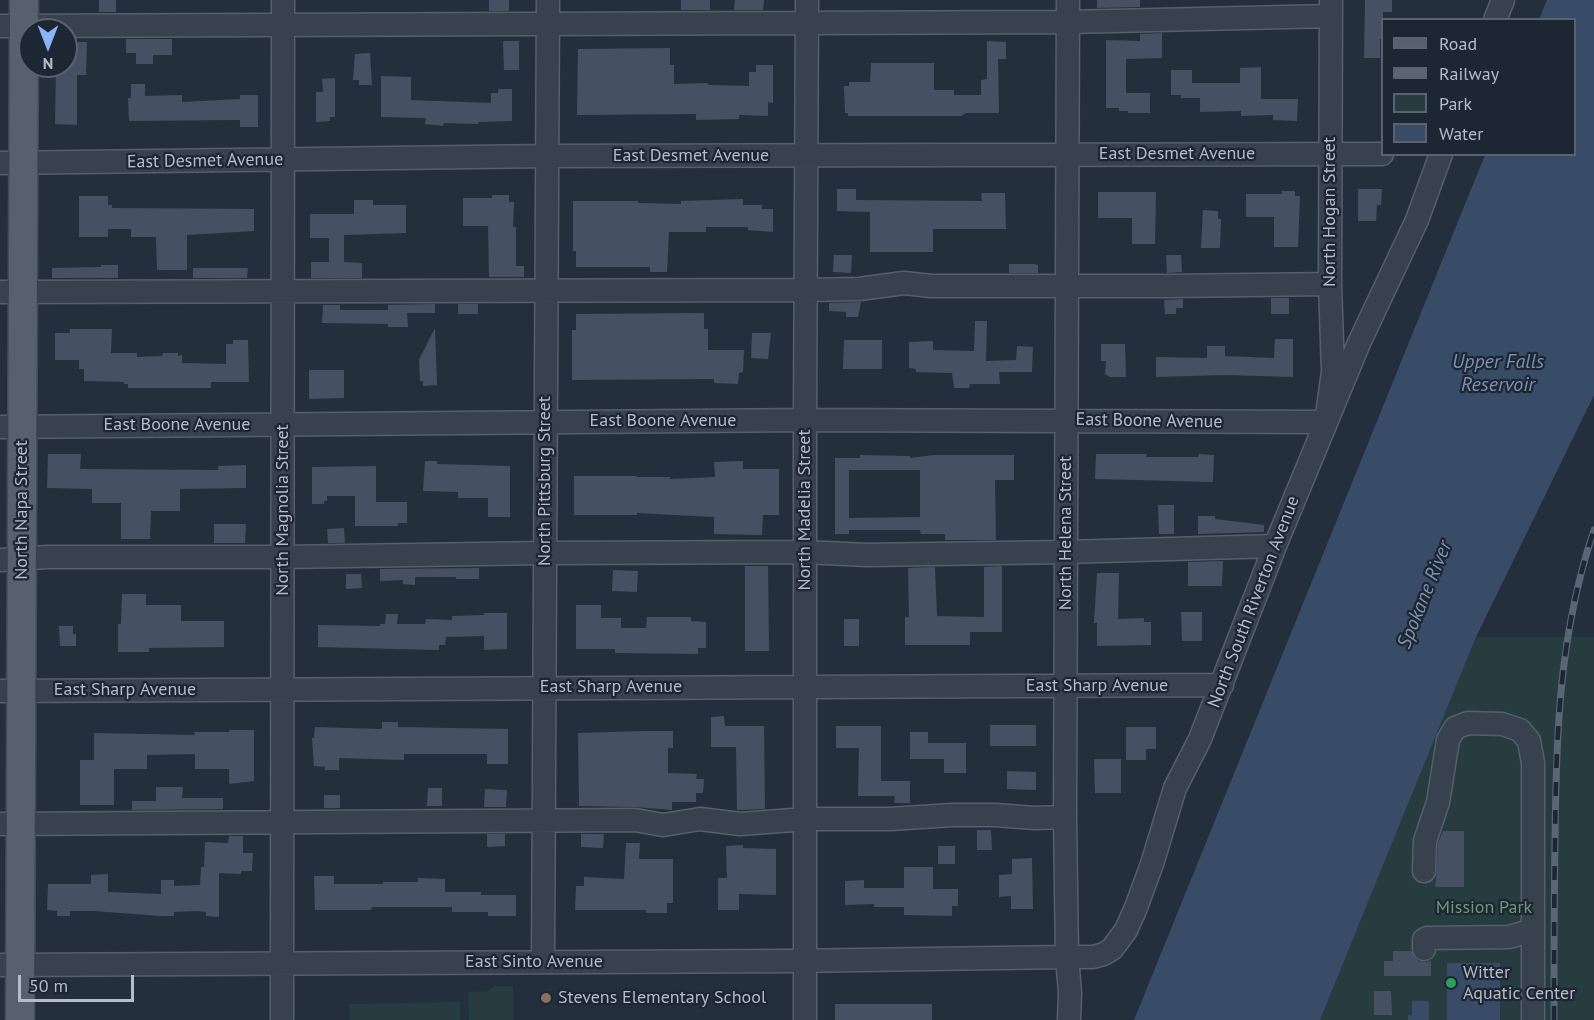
<!DOCTYPE html>
<html>
<head>
<meta charset="utf-8">
<style>
	body { margin:0 }
	#map { position:relative; width:1594px; height:1020px; overflow:hidden; background:#242f3e; font-family:"PT Sans",sans-serif }
	canvas { display:block }
	.legend { position:absolute; left:1381px; top:18px; width:195px; height:138px; box-sizing:border-box; background:#1d2633; border:2px solid #59626f; margin:0; padding:8px 10px; list-style:none; font-size:18px; color:#b4bcc9 }
	.legend li { display:flex; align-items:center; gap:12px; height:30px }
	.legend b { width:30px; border:2px solid #59626f }
	.north { position:absolute; left:18px; top:18px; width:60px; height:60px; box-sizing:border-box; background:#1d2633; border:2px solid #59626f; border-radius:50%; rotate:180deg; font-size:16px; font-weight:700; line-height:24px; text-align:center; color:#b4bcc9 }
	.north::after { content:''; display:block; margin:auto; width:21px; height:27px; background:#8ab4f8; clip-path:polygon(50% 0,100% 100%,50% 72%,0 100%) }
	.scale { position:absolute; left:18px; top:975px; width:116px; height:27px; box-sizing:border-box; border:3px solid #b4bcc9; border-top:0; padding-left:8px; font-size:18px; line-height:21px; white-space:nowrap; color:#b4bcc9; -webkit-text-stroke:4px #1d2633; paint-order:stroke }
</style>
</head>
<body>
<div id="map">
<canvas width="1594" height="1020"></canvas>
<ul class="legend">
<li><b style="height:8px;background:#56606e"></b>Road</li>
<li><b style="height:8px;background:#5a6575"></b>Railway</li>
<li><b style="height:16px;background:#263c3f"></b>Park</li>
<li><b style="height:16px;background:#394c67"></b>Water</li>
</ul>
<div class="north">N</div>
<div class="scale">50 m</div>
</div>
<script>
const c = document.querySelector('canvas').getContext('2d');
c.lineJoin = 'round';
function fill(path, color) { c.fillStyle = color; c.fill(path, 'evenodd'); }
function trace(path, color, width, dash) { c.strokeStyle = color; c.lineWidth = width; c.lineCap = dash ? 'butt' : 'round'; c.setLineDash(dash || []); c.stroke(path); }
function label(font, color, halo, rows, align = 'center') {
  c.font = font + ' "PT Sans",sans-serif'; c.lineWidth = 4.5; c.setLineDash([]); c.textBaseline = 'middle'; c.strokeStyle = halo; c.fillStyle = color; for (const [text, x, y, turn = 0] of rows) {
    c.save(); c.translate(x, y); c.rotate((+turn || 0) * Math.PI / 180); c.textAlign = isNaN(turn) ? turn : align; if (halo) c.strokeText(text, 0, 0); c.fillText(text, 0, 0); c.restore();
  }
}
fill(new Path2D(`
	M1476,637H1594V1020H1320Z
	M494,986H513V1020H469L468,992L488,991Z
	M460,1002V1020H350L349,1004Z`), '#263c3f');
fill(new Path2D(`
	M1547,0H1594V395L1476,637L1320,1020H1134L1485,155L1574,154V20L1539,19Z
	M1447,963H1500V1020H1447Z
	M1412,1001H1429V1020H1408V1015H1412Z`), '#394c67');
fill(new Path2D(`
	M99,0H116V12H99Z
	M489,0H509V11H489Z
	M681,0H710V10H681Z
	M735,0H764L763,10H734Z
	M1097,0H1140V7L1097,8Z
	M1365,0H1392V12H1383V39H1380V58H1364Z
	M1162,33V58L1126,59V93H1150V113H1128V111H1119V108H1106V40L1140,41V34Z
	M126,39H172V55H153V64H136V53H126Z
	M503,41H519V70H504Z
	M987,41L1006,42V59H998L999,113H966L961,116H848V113H845L844,86H849V82H870L871,63H934V90H954V95H981V80L987,79Z
	M66,42H87L86,75H77V125L55,124L56,66H66Z
	M670,48V65H674V84L708,83V85L749,86V72H756V65H773V103L768,102V116L739,115V119L696,120V114L577,115L578,49Z
	M370,53L372,85H359V80H353L355,54Z
	M1261,67V99H1298L1297,121L1273,120V115L1241,116V111L1200,112V98H1181V95H1171V70H1192V83H1240V68Z
	M381,76L411,77V100L491,103V93H498V89H512V121L478,122V124L444,123L443,126L425,124L426,118L381,117Z
	M335,78V117H330V121L316,122V92H323L322,79Z
	M131,84H145V96L182,95V102L240,99V95H258V127H240V120L129,121L128,98H131Z
	M837,189H856V200L982,201L981,193H1005L1006,229H933V252H870V212L837,211Z
	M1358,189H1382L1381,205H1377L1376,221H1358Z
	M1282,191H1295V196H1300L1298,247H1274V217H1246V194H1282Z
	M1098,192H1156L1155,244H1132V218H1098Z
	M492,195H509V202H514L513,227H516V266H524V277H489L488,226H463V198H492Z
	M79,196H108V205H112V208L254,209V231L187,235V270H157L156,237H131V229H108V237H79Z
	M743,199V205H762V209H773V232L748,230V227H706V232H669L667,272H650V267H576V251H573V201H638V203L681,204V201Z
	M354,200H373V205H406V233L344,235V262L362,263V278H311V262H329V238H310V214H354Z
	M1203,210L1218,211V219H1221L1220,248H1201Z
	M834,255H852L851,273L833,272Z
	M1166,255H1181L1182,272L1167,273Z
	M1009,264H1034L1038,265V273H1009Z
	M101,265H118V278H52V268L101,267Z
	M193,268H248L247,278H193Z
	M1271,298H1289V314H1271Z
	M1183,299V308H1176V314H1165L1164,300Z
	M861,302L858,317H846V312L829,311V303Z
	M435,304V313H407L408,327H388V324L322,323L323,305H340V310H388V305Z
	M458,304H478V314H458Z
	M704,313V329H708V350H744L743,372L739,373L738,384L714,383V379L572,380V330H576V314Z
	M975,321H987L986,361L1016,360L1017,346L1033,347L1032,372H999L1000,384H970L969,388H954L952,373L916,372V369L909,368V342L933,341V350L974,351Z
	M435,328L437,385L423,386V381H420L419,360Z
	M70,329H112L111,353H137V357L162,356L163,353H178V356L182,355V363L226,364V344H233V340H248L249,382H211V388H128V384H124V382L84,381V369H79V360H55V333H70Z
	M752,333H771L768,359L751,358Z
	M1275,339H1293V377L1225,375L1156,377V357L1207,358V346H1225V356L1274,358Z
	M844,340H882V369H843Z
	M1101,344H1125L1126,377H1110L1105,374L1106,361H1101Z
	M309,370H344V398L309,399Z
	M48,454H81L80,469L218,470V466L246,465V488L180,489V511H151L150,539H121V503H92V489L47,488Z
	M1096,454H1147L1146,457H1198L1199,454L1214,455L1213,482L1095,479Z
	M860,455L910,456V458L933,455H1014V480H995L996,540H945V534H921L920,530H849V534H835V458H860ZM849,470H920V517L849,518Z
	M425,461H437V464L510,466V517H488V498H458V492L423,491Z
	M743,461V469H779V515H763L762,535L714,534V517L637,513V515H574V476H637V477H670V479L715,477L714,462Z
	M376,466V502H407V523H398V526H355V496H327V501H324V504H312V467Z
	M1158,505H1174V534H1159Z
	M1198,516H1215V519L1264,525V532L1198,534Z
	M214,524H246L245,543H214Z
	M344,528L345,543H328L327,529Z
	M1223,561L1222,586H1188V562Z
	M745,566H768L769,651H745Z
	M1002,566V632H970V645H905V617H909L908,568L935,567L937,616L984,617V567Z
	M479,568V579H456V577H415V585L403,584V580L380,581V569Z
	M613,570L638,571L637,592L612,591Z
	M1097,573H1119L1118,619L1144,618V622H1151V645L1097,646V623H1094Z
	M346,574H361L362,588L346,589Z
	M122,594H146V605H181V621H224V647L149,648V652H118V624H121Z
	M576,605H601V618H621V628H646L647,617H691V621L706,622V648H698V654L615,653V649H576Z
	M1181,612H1202V641H1182Z
	M484,613H507V649L484,650V636L446,637L445,645H439V650L318,647V625L380,626V624H385L386,614H398L397,624H425L426,619L452,620V616L484,615Z
	M844,619H859V646H844Z
	M59,626H73V634H76V646H60Z
	M724,716L725,726H764L765,809L737,810L736,747H711V717Z
	M382,722H398V727L508,729V764H487V754H404V760L339,758V770H325V767L314,766L312,738H314L315,727L380,729L382,728Z
	M990,725H1036V746H990Z
	M836,726H881V781H910V803H894L895,796H858L859,748H836Z
	M1126,727H1156V749H1146V760H1126Z
	M229,730H254V781L229,784V769H195V754L147,755V769H114V805H80V760H94V733L195,735L194,732H229Z
	M645,731H673V748H668V773L697,774L696,779H704L703,793H696V802H672V810L635,807L579,806L578,733Z
	M910,732H928V743H966V773H944V759H910Z
	M1094,759H1121V793H1095Z
	M1007,771L1036,772V790L1007,789Z
	M156,787H183L182,798H223V809L132,810V801H156Z
	M428,788H442V806H427Z
	M485,789L507,790L506,807H484Z
	M324,795H340V808H324Z
	M977,830H991L992,850H977Z
	M1443,831H1464V887H1435L1437,871L1438,843Z
	M487,834H505V846L487,847Z
	M581,834H604L603,848L581,847Z
	M229,836H243V853H253L252,871H241V874L219,873V917L206,916V912L198,911L174,912V916H160L94,911H70V916H57V911L47,910L48,884H91V875L108,874V892L161,894V880H174V886L200,885L201,867H204L205,842L228,843Z
	M626,843H640L639,859H673V903H667V913H646V910H575L576,886H584V877L624,879Z
	M743,845V848L776,849V895L739,894V910H718V878H727L726,846Z
	M938,846H955V864H938Z
	M1032,858L1033,909H1011V896L999,897V875L1012,874V859Z
	M904,867H933V889H958V906H952V916L904,915V907H874V904L845,905V881L864,880V888H904Z
	M314,876H334V884H383V882H418V878L445,879V892H481V895H516V916H488V912H452V907H372L371,910H315Z
	M1393,951H1411L1418,961L1425,962L1431,961V976H1384V961H1393Z
	M1374,991H1391L1392,1015H1374Z
	M835,1004H932V1020H835Z`), '#455162');
const minor = new Path2D(`
	M1495,20L1503,0
	M0,26L1067,22L1331,16
	M0,163L548,156L1382,154
	M0,292L806,290L859,289L904,283L931,286H1168L1330,284
	M0,427L805,420L1326,422L1333,372L1330,284L1331,0
	M0,560L47,557H283L545,553L805,552L867,555L1066,552L1275,546
	M0,691L1222,685
	M0,824L635,820L663,825L700,819L740,824L806,819H890L952,815H995L1035,818L1065,817
	M1424,871L1425,841L1438,802L1448,740L1455,728L1468,723L1502,724L1520,730L1529,741L1533,763V1020
	M1424,949V940L1427,938L1509,937L1533,930
	M543,962L548,0
	M0,965L791,961L1067,957L1065,817L1068,0
	M282,1020L283,0
	M805,1020V420L807,0
	M1069,1020L1070,993L1067,957H1093L1104,954L1112,949L1126,930L1135,910L1152,864L1175,788L1200,739L1275,546L1359,343L1417,220L1441,154`);
const major = new Path2D(`
	M20,1020L24,0`);
trace(minor, '#565f6c', 25);
trace(major, '#414a57', 31);
trace(minor, '#38414e', 22);
trace(major, '#56606e', 28);
const rail = new Path2D(`
	M1554,1020C1554,961 1554,901 1555,842C1556,733 1559,634 1594,530`);
trace(rail, '#5a6575', 7);
trace(rail, '#1d2633', 4.5, [14]);
for (const [x, y, r, color] of [
	[1451,983,6,"#2e9e5b"],
	[546,998,6,"#8d6e63"]
]) { const dot = new Path2D(); dot.arc(x, y, r, 0, 2 * Math.PI); c.fillStyle = color; c.fill(dot); trace(dot, '#1d2633', 2); }
label('18px', '#b4bcc9', '#1d2633', [
	["East Desmet Avenue",1177,154],
	["East Desmet Avenue",691,156],
	["East Desmet Avenue",205,161,-1],
	["North Hogan Street",1330,212,-90],
	["East Boone Avenue",663,421],
	["East Boone Avenue",1149,421,1],
	["East Boone Avenue",177,425],
	["North Pittsburg Street",545,481,-90],
	["North Napa Street",22,510,-90],
	["North Magnolia Street",283,510,-90],
	["North Madelia Street",805,510,-90],
	["North Helena Street",1066,533,-90],
	["North South Riverton Avenue",1254,602,-69],
	["East Sharp Avenue",1097,686],
	["East Sharp Avenue",611,687],
	["East Sharp Avenue",125,690],
	["East Sinto Avenue",534,962]
]);
label('18px', '#6b9a76', '#1d2633', [
	["Mission Park",1484,908]
]);
label('18px', '#b4bcc9', '#1d2633', [
	["Witter",1463,973],
	["Aquatic Center",1463,994],
	["Stevens Elementary School",558,998]
], 'left');
label('italic 20px', '#7c92b1', '#1d2633', [
	["Upper Falls",1498,362],
	["Reservoir",1498,385],
	["Spokane River",1425,595,-68]
]);
</script>
</body>
</html>
